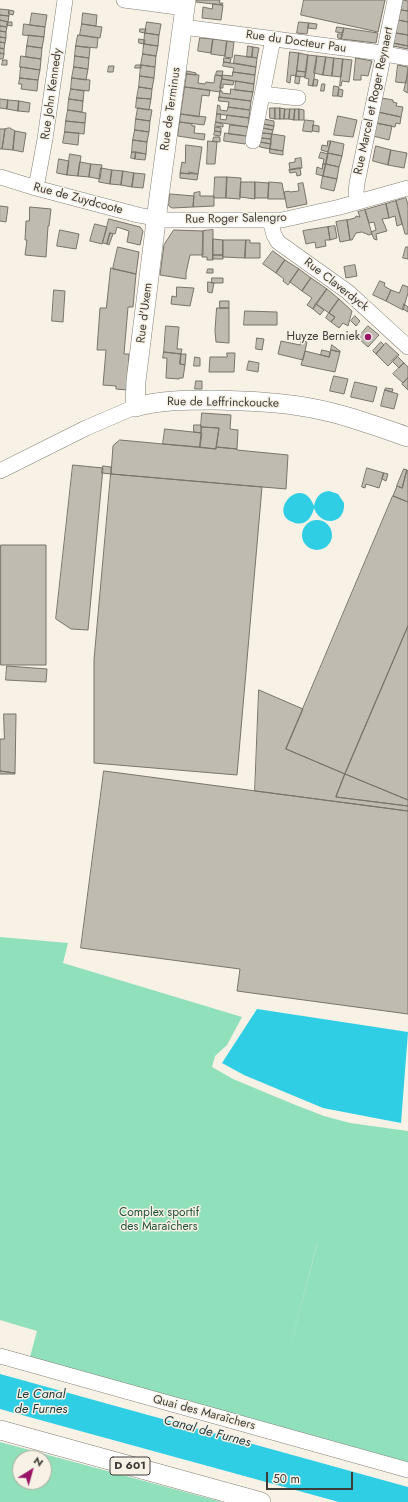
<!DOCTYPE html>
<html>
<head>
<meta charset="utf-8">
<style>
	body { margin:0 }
	#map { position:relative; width:408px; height:1502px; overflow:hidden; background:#f7f1e6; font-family:Jost,sans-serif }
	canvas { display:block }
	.north { position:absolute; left:12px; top:1450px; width:40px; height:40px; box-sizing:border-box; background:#f7f1e6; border:1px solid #ada9a0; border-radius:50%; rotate:37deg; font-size:11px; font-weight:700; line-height:16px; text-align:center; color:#3e3c38 }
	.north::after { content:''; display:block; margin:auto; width:14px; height:18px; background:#991367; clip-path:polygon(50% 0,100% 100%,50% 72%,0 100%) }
	.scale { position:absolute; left:266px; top:1472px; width:87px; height:18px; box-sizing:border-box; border:2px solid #3e3c38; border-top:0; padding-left:5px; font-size:12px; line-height:14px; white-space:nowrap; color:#3e3c38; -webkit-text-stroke:3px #f7f1e6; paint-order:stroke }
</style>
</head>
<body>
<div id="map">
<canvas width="408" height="1502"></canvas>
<div class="north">N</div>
<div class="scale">50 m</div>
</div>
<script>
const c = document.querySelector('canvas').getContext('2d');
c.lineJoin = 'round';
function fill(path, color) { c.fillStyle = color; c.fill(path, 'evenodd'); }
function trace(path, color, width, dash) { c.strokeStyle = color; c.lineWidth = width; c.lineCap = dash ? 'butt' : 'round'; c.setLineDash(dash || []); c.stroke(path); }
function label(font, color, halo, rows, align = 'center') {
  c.font = font + ' Jost,sans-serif'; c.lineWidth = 3; c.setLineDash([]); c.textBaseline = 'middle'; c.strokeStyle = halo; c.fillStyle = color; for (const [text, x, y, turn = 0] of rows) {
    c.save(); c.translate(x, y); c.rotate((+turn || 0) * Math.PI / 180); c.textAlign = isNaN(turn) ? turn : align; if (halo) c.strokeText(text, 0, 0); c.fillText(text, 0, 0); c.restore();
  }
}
fill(new Path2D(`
	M0,937L68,943L63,963L242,1017L227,1045L215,1056L212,1067L233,1079L293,1104L324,1116L350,1123L408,1131V1463L30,1357L37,1331L0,1320ZM317,1244V1245L283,1373Z
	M0,1442L222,1502H0ZM20,1458H44V1482H20Z`), '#90e0bc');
fill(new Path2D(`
	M329,491L338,494L344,503C346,524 321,528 314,508C312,517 306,526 295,523C265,515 301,472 314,506C316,497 320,492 329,491Z
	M302 535a15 15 0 1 1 30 0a15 15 0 1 1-30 0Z
	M257,1009L408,1032L401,1123L323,1108L244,1075L222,1063Z
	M0,1374L408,1487V1502H339L0,1409Z`), '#2fcee4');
const building = new Path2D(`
	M197,0H220L219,3H223L222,5L196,2Z
	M304,0H385L378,32L301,15Z
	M403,0L408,1V11L401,10Z
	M213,4L223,5L221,20L202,18L203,7L212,9Z
	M0,9L9,10V16L0,15Z
	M9,10L14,11L13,15L9,14Z
	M401,10L408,11V22L398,20Z
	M32,13L47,15L45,27L30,25Z
	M83,13L97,15L96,26L82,24Z
	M0,15L9,16L8,22L0,20Z
	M0,20L8,22L7,27L0,26Z
	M398,20L408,22V35L396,33Z
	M8,22H12V26L7,25Z
	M147,22L161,24L159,35L145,33Z
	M299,22L309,23L307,34L297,33Z
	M309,23L317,24L316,29L308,28Z
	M24,24L45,27L44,37L23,35Z
	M82,24L102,27L100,38L80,35Z
	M0,26L7,27L6,32L0,31Z
	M337,27L344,28L343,33L336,32Z
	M344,28L378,33L376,43L341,39Z
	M140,29H146L145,33L140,32Z
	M0,31L6,32V38L0,37Z
	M145,33L159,35L158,46L144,44Z
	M396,33L408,35V46L393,43Z
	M338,34H343L341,39L338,38Z
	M29,35L44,37L42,48L27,46Z
	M78,35L98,38L97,48L76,46Z
	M0,37L6,38L5,43L0,42Z
	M200,38L213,39L211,53L198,51Z
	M139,39L145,40L144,44L139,43Z
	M213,39L227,41L225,56L211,54Z
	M227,41L234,42L232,58L225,57Z
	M0,42L5,43L4,49L0,48Z
	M393,43L408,46V49L393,46Z
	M144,44L158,46L156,56L143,54Z
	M27,46L42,48L41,59L26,57Z
	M76,46L90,48L89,58L75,56Z
	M248,46L253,47L252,57H247Z
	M253,47L259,48L257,58L252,57Z
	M0,48L4,49V54L0,53Z
	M290,52L299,53L296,76L291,75L290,83L287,82Z
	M0,53L4,54L3,59H0Z
	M299,53L308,55L306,72L297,71Z
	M143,54L156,56L155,67L141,65Z
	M235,55L257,58L256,67L234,63Z
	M308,55L317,56L313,86L308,85L309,79L305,78Z
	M21,56L41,59L40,70L20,67Z
	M75,56L89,58L88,69L74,67Z
	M317,56L326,57L323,75L314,73Z
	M326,57L334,58L332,76L323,75Z
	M224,58L231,59L230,63L224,62Z
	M334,58L343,59L341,77L332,76Z
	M356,58L372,61L368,76L361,75V80H354Z
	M343,59L352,60L349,82L342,81L341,86H340Z
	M3,60H7V65H2Z
	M224,62L256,67L255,75L233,72L234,68L223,66Z
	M136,65H141V68H135Z
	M141,65L155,67L154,78L140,76Z
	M398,65L408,67L406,83L396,82Z
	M109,66H114L113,72H108Z
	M21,67L40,70L38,80L20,78Z
	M74,67L88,69L86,80L72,78Z
	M187,71L196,73V75L187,74Z
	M217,71H223L222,76L216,75Z
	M297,71L306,72L305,77L296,76Z
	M233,72L255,75L254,84L222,79V75L232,76Z
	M408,73V93L404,91Z
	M187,74L199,75L198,83L205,84L206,82L214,83L215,75L222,76L220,92L185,87Z
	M140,76L154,78L152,89L139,87Z
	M296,76L300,77L299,84L295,83Z
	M20,78L38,80L37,91L21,89L22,84H19Z
	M72,78L90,80L89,91L71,89Z
	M222,79L234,81L233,85L223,84V88H220Z
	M314,79L318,80L317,86H313Z
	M236,81L254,84L253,92L235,90Z
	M322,84H325L324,91H321Z
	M334,86L339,87L338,96H333Z
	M139,87L152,89L151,99L137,98Z
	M185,87L210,90L209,96L202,95L199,117L181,114Z
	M71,89L84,91L83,101L69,99Z
	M231,89L253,92L251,101L219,97L220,90L222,91V93L230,94Z
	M339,89L343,90L342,97L338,96Z
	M219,97L251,101L250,110L228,107L229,102L219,101Z
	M137,98L151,99L149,110L136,108Z
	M382,98L393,100V102L397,103L396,106L403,107L401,117L378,112Z
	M0,99L8,100L7,109L0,108Z
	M69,99L83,101L82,112L68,110Z
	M8,100L19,101L18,111L7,109Z
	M19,101L30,103L29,112L18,111Z
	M218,105L220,106V110L227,111L228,107L250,110L249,118L217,114Z
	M138,108L152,110L150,121L136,119Z
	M270,108H275V119L270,118Z
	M275,108H280V119H275Z
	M280,108L285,109L284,119H280Z
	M285,109H290L289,119H284Z
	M290,109H295L294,120L289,119Z
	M295,109H299V120H294Z
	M299,109L304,110V120H299Z
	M68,110L86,113L85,123L66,121Z
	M378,112L401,117L400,124L396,123L395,127L376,123Z
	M181,114L206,117L204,125L180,122Z
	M217,114H221L220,119L226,120L227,115L249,118L248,127L216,122Z
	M338,116L357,120L353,137L334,135Z
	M136,119L150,121L149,132L135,130Z
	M264,119L274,121V126L263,124Z
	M305,120L314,121L312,132L303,131Z
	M66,121L85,123L84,134L65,132Z
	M180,122L192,124V126H195L194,133L205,134L204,140L178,136Z
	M216,122L223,124V127L215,126Z
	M376,123L392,126L389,140L373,136Z
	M263,124L274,126L273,130L263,128Z
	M230,125L248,127L247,136L229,134Z
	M313,125L319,126V132L313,131Z
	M215,127L221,128V132L215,131Z
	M10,128L15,131L13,150L2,149L5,129Z
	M263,128L273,130L272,134L262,133Z
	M0,129H5L2,149H0Z
	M135,130L149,132L147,142L133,140Z
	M15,131L26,133L23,152L13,150Z
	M215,131L221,132L220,136L214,135Z
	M65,132L79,133L78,145L63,143Z
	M225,133L247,136L245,144L224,141Z
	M262,133L272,134L271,139L261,138Z
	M272,134L285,136L283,151L270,149Z
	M214,137H220V142L213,141Z
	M261,138L271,139V144L260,142Z
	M133,140L147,142L146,154L132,152Z
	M208,141L217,142L215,164H207Z
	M328,141H331L328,152L321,150L322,145L327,146Z
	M331,141L344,144L342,156L328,153Z
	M260,142L271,144L270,149L260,147Z
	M186,145L202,147L198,174L180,173L182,162L185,163Z
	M376,146L391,150L388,165L373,161Z
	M270,149L283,151V155L270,153Z
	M391,150L407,153L404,168L388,165Z
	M132,152H136L135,159L131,158Z
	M136,152L146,154L145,160L135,159Z
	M321,152L328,154L326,164H323L324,159L319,158Z
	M328,153L342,156L339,167L326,164Z
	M70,154L81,156L78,176L67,175Z
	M301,158L302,168L290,170L289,163L295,162V159Z
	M59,159L69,161L67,175L57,173Z
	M80,162L91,164L89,177L78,176Z
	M91,164L102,165L100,179L89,177Z
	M323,164H326L323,176L316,174L317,167L322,169Z
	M326,164L339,167L337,179L323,176Z
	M101,168L112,170L110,184L99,182Z
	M300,168L301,175L297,176L296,172L290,173L289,170Z
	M112,170L123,171L121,185L110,184Z
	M123,171L134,173L132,187L121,185Z
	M189,172L198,174L197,180L180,178V173L189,174Z
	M134,173L145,174L143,188L132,187Z
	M323,176L337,179L334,191L321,188Z
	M215,177H227L226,198H214Z
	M227,177L241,178L240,199L226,198Z
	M241,182H255V199L240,197Z
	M255,182L269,183L268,198H255Z
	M269,182L282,183L285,199H268Z
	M303,183L307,204L287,208L284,192L289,191L290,192L299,191L298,184Z
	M200,192V196H214V206L193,207L194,193Z
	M170,194L194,196L193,207L172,208L169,206Z
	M406,198L408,205V234H405L396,201Z
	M396,201L402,224L397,226L395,216L389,218L386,204Z
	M386,204L389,218L382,219L387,231L376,234L377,240L374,239L371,232L376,230L374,222L369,223L365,210Z
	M0,206L8,207L6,222L0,221Z
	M30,207L51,209L49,226H48L46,257L25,255L27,240H25L26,221H29Z
	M365,210L372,234L369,235L362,232L356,233L352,240H350L347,220L355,218L356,216L360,217L358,212Z
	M109,219L140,227L143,231L140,245L127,242L129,231L117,227L115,234L110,233L107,244L103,243Z
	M347,220L350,240L340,242L336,222Z
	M95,224L107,227L102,244L90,241Z
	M335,226L337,238L330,240L328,227Z
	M328,227L330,240H325L326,246L316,248L315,242L306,244L303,231Z
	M60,230L79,234L76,249L57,246Z
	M174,230L203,231V255H190L186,273V279L160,275L164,245Z
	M213,230V260H207V257H202L203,231Z
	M110,233L113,234L109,245L107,244Z
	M213,239L223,240V255H213Z
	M223,240H246L245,258L223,257Z
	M246,240H250V243H260V258H245Z
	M118,247L139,252L136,274L113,269Z
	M406,247H408V259L403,258Z
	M273,251L285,260L276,273L263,264Z
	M213,255H223V259H213Z
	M285,260L299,269L288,285L283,281L284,279L276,273Z
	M355,265L357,276L346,278L344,267Z
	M111,268L136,274L133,307H128L124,354H129L127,390L116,389V386L103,385L106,350H97L100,308H106Z
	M208,269H213V273H207Z
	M299,269L311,278L302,291L290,282Z
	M212,278H223V283H212Z
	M311,278L327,289L313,309L307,305L312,298L302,291Z
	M380,281L385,283L384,286L391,290L386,301L373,295Z
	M208,282L214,283L212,293L208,292Z
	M403,285L408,287V293L403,310L386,301L391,290L399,293Z
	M177,287L194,288L190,306L171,304L172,296L176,297Z
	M327,289L339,299L329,313L316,304Z
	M54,290L65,291L63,322L52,321Z
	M339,299L352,311L348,326L343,323L339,328L331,322L335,317L329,313Z
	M220,301H229V308H220Z
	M316,304L324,310L320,315L313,309Z
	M404,304L408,307V312L403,309Z
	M217,308H229V343L216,342L215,331Z
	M245,311L277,312V325H244Z
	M329,313L335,317L331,322L326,318Z
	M355,316L360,321L356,326L351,321Z
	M166,326L179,327L177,349H182L181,354L164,352Z
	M368,326L379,335L368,347L358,338Z
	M257,338L264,339L262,350L256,349Z
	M301,340L307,342L303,360L278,354L281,341L300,345Z
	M381,342L384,345L376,354L373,351Z
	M386,343L399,355L388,366L376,354Z
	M332,345L340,351V352L331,350Z
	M322,350L330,352L329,357L321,355Z
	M331,350L340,352L335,372L301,365L305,351L329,357Z
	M164,352L181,354L180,364L185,365L183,378H179V379L166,378L167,358H163Z
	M227,353H235L234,372H209L210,357H227Z
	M181,354H186L185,365L180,364Z
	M397,356L404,363L399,368L392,361Z
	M195,357L200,358V366H194Z
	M249,361L259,363L258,372L247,370Z
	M404,363L408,367V378L403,383L393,374Z
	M334,376L348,379L344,394L330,391Z
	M408,378V390L402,384Z
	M196,381H202V389H195Z
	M355,382L377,387L373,402L351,397Z
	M386,388L393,389L392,392L385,390Z
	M385,390L398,394L394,409L381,406Z
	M202,413L231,415L230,429L238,430L237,449L216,447L219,428L201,427Z
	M194,425H201V433L194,432Z
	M202,427L219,428L216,449L200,447Z
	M165,429L202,433L200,447L163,444Z
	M120,440L216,449V447L237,449V450L288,455L286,489L111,474L113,446Z
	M73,465L103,468L88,630L71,629L56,619Z
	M103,466L111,467V474L102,473Z
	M367,468L384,473L379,488L366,484L365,488L362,487Z
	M404,469L407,470L402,488L397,486Z
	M407,470L408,471V502L393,496L397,486L402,488Z
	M384,473L388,474L386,481L382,479Z
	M111,474L262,487L237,775L94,763V660Z
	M393,496L408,502V626L345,774L286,749Z
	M1,545H46V665H1Z
	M408,626V800L345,774Z
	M7,666L47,669L46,682L6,680Z
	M259,690L303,709L286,749L345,774L336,797L408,806V811L255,791Z
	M4,714H16L15,773L0,771V739H4Z
	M0,771L15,773V774H0Z
	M104,771L408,811V1014L237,991L240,969L81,948Z
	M345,774L408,800V806L336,797Z`);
fill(building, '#c0bbb0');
trace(building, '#79746b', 1);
const minor = new Path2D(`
	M124,0L185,8
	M183,27L374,52L408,58
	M262,94L298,98
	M253,141L273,39
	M0,177L36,188L138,215L165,220H282L340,207L408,188
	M36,188L45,139L65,0
	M358,202L356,192L357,183L395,0
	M270,220L274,235L278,242L348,292L408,347
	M0,471L86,428L135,407
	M0,1356L408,1470`);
const major = new Path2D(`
	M186,0L159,197L136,381L135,407C160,400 187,400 214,400C246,401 279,402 311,408C344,414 376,426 408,437
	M0,1430L261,1502`);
trace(minor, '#858076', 16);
trace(major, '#858076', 20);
trace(minor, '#fff', 15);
trace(major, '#fff', 19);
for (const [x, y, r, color] of [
	[368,337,4,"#991367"]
]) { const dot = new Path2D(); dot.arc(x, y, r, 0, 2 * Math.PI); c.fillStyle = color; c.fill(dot); trace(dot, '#f7f1e6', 1.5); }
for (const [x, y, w] of [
	[130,1466,40]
]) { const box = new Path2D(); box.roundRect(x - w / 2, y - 9, w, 18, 3); c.fillStyle = '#f7f1e6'; c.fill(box); trace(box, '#3e3c38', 1); }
label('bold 11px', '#3e3c38', null, [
	["D 601",130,1466]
]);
label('12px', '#3e3c38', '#f7f1e6', [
	["Rue du Docteur Pau",296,42,8],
	["Rue John Kennedy",52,94,-82],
	["Rue Marcel et Roger Reynaert",374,101,-78],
	["Rue de Terminus",171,109,-82],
	["Rue de Zuydcoote",78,199,15],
	["Rue Roger Salengro",236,219,-1],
	["Rue Claverdyck",336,285,38],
	["Rue d'Uxem",145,313,-83],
	["Rue de Leffrinckoucke",223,403,1],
	["Quai des Maraîchers",204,1413,15]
]);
label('12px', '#3e3c38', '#f7f1e6', [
	["Huyze Berniek",360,337]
], 'right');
label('12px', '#23523e', '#f7f1e6', [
	["Complex sportif",159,1213],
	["des Maraîchers",159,1227]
]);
label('italic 13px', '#1f373c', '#f7f1e6', [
	["Le Canal",41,1395],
	["de Furnes",41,1410],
	["Canal de Furnes",207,1432,15]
]);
</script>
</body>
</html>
